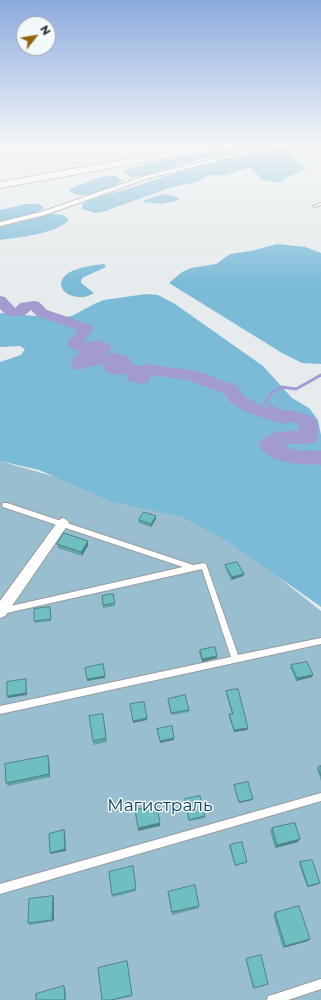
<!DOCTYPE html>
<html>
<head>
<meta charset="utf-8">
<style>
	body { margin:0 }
	#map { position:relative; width:321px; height:1000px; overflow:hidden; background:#e6ebed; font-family:Montserrat,sans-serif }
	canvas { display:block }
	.north { position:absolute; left:16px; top:16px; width:40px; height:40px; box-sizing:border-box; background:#f3f8fa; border:1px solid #a3a7a8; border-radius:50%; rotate:59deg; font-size:11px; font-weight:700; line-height:16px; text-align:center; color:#2c2e2e }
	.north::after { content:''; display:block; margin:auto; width:14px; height:18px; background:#936512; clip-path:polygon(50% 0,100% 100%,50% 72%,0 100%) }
</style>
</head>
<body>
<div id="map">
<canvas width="321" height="1000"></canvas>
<div class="north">N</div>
</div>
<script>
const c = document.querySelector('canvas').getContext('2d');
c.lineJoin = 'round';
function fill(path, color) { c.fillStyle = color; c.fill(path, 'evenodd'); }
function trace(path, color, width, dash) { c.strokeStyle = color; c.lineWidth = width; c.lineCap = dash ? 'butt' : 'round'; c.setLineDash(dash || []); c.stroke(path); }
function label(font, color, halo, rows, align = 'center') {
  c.font = font + ' Montserrat,sans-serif'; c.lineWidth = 3; c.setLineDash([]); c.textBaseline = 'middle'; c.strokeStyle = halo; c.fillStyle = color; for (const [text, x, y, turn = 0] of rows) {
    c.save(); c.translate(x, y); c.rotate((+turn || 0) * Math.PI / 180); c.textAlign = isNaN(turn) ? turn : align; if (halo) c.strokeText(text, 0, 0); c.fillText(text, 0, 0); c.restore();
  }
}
fill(new Path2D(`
	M0,461L208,521L321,611V1000H0Z`), '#98bed0');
fill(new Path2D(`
	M247,145H265L212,156L144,176L131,177L123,172L141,165Z
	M291,145H321V148L297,149L289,152L288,155L306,167V169L285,178L280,183L263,180L252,169L247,168L226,175H209L197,182L169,188L103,212L95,213L82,209V204L94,198L128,189L192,167Z
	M104,176H116L122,181C111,190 83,200 69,192L72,188Z
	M164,194L178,197L180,200L161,204L144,202V200Z
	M26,204H38L43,207V209L33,214L0,222V210Z
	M50,214L63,215L69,220C58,233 17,238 0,240V227Z
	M277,244L305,247L321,253V364L302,363L282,353L169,283L182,272L191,268L216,264L230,254L251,251Z
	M104,264L106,267L82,278L81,283L94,293C90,295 85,298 80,297C70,297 56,290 63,278C70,268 93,265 104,264Z
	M146,294L158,295L175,304L263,366L292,398L309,408L318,420L321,435V607L229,542L182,517L110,501L39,470L0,461V362L21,355L25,349L20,346L0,347V313L60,318L72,316L94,304L104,300Z`), '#7bbbd8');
trace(new Path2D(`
	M291,416C282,410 272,409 265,402L273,392L282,387L296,389L321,375`), '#a19bd0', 3);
fill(new Path2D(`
	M0,296L5,297L15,308L20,303L34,301L39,302L47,310L91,325L94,328L84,342C95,341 105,338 112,348L110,351L104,354C113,352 126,353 131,361L130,363L135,364L137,367L144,364L197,371L237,386L243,395L260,405L283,412L291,410L314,417C319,424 320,436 316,442L309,444H282L293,450L321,451V465C300,464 271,465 258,445C268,430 283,431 299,431V424L291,422L282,424L248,413L231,403L225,394L188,380L151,375L148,383C141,384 136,383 129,381L124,374C114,375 108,376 102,367L105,363L79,370L73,369L70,360L80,352L69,347L67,344L77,330L37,316L31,310L24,316H7L0,309Z`), '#a19bd0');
const lane = new Path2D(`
	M321,203V205L315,207L313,206Z
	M3,503H7L193,565L204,563L206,564L238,655L321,638V644L0,714V706L231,657L202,569L2,614L0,613V609L2,608L183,567L3,507L2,505Z
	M321,793V801L0,894V884Z
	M321,979V989L288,1000H267L268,996L272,995Z`);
const street = new Path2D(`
	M271,145H281L149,178L45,215L0,226V222L41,212L145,176Z
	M63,518L67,520L69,523L67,526L5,616L0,618V601L59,520Z`);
const highway = new Path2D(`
	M206,145H226L221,148L0,188V182Z`);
trace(lane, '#979b9d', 2);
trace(street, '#979b9d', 2);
trace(highway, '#979b9d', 2);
fill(lane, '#fff');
fill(street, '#fff');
fill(highway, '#fff');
fill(new Path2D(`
	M156,516V519L151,527L139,523V520Z
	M57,544L88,546L82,556L58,548Z
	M225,565L244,574L243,576L231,580L225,567Z
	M113,594L115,606L103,608L102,596Z
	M50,607L51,621L35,623L34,621Z
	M200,650L217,656V658L202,662L199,652Z
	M291,665L312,677L296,681L290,667Z
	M226,691L247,730L234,732L229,717V714H232L226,694Z
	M168,699L189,710V712L171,715Z
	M103,714L107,742L93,745V741Z
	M49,759L50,777L8,786L6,783Z
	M321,766V781L317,769L318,767Z
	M234,785L252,800L239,803L234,787Z
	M185,799L205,816V818L189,821Z
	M272,828L300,839L298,842L275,848L270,831Z
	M230,845L247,862L246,863L235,866L229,846Z
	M300,862L319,884L307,887L299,864Z
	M133,866L136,891L113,897L112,895Z
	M168,892L199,906V908L172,915Z
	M53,896L54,898V921L30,925L28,923Z
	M275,913L308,941L283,948L273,915Z
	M246,959L268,984L253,988L246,960Z
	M127,961L132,996L115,1000H102Z`), '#5fa3a5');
fill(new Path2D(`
	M156,516V519L151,527V524Z
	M88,541V546L82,556L81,552Z
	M244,574L243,576L231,580L232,577Z
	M217,656V658L202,662V659Z
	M313,675L312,677L296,681L297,678Z
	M105,676V678L87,681V679Z
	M26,679V681L27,695L8,698L7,696Z
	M147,718V720L133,723V721Z
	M248,728L247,730L234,732V730Z
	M174,738V740L160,743V741Z
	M48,756L49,759L50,777L49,774Z
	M253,799L252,800L239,803V802Z
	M160,823V826L138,831V828Z
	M64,830L65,832L66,851L51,854L50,853Z
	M300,839L298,842L275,848L277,845Z
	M320,883L319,884L307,887L308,886Z
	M53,896L54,898V921L52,920Z
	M310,939L308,941L283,948L285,946Z
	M64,986L65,987L66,1000H65Z`), '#4e8586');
const building = new Path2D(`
	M144,512L156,516L151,524L139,520Z
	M64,533L88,541L81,552L57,544Z
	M237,562L244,574L232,577L225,565Z
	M113,594L115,603L103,605L102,596Z
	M50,607L51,619L34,621V609Z
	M215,647L217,656L202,659L200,650Z
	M307,662L313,675L297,678L291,665Z
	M103,664L105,676L87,679L85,668Z
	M26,679V693L7,696V682Z
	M238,689L248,728L234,730L229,714H233L226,691Z
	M185,695L189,710L171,713L168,699Z
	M144,702L147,718L133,721L130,704Z
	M103,714L106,738L93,741L89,716Z
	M172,726L174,738L160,741L157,729Z
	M48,756L49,774L6,783L5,764Z
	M321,766V776L318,767Z
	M248,782L253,799L239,802L234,785Z
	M200,796L205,816L189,820L185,799Z
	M157,806L160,823L138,828L135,810Z
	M295,823L300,839L277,845L272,828Z
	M64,830L65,849L50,853L49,834Z
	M242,842L247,862L235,865L230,845Z
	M312,860L320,883L308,886L300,862Z
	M133,866L136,889L112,895L109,872Z
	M195,885L199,906L172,912L168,892Z
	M53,896L52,920L28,923L29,899Z
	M299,906L310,939L285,946L275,913Z
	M261,955L268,984L254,988L246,959Z
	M127,961L132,995L111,1000H102L98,968Z
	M64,986L65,1000H36V994Z`);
fill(building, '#6fbec0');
trace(building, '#4e8586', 1);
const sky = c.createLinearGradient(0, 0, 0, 285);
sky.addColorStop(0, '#8baade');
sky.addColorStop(0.51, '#f4f6f7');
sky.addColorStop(1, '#f4f6f700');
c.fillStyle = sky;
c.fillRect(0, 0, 321, 285);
label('17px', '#043e52', '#f3f8fa', [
	["Магистраль",160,806]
]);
</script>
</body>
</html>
